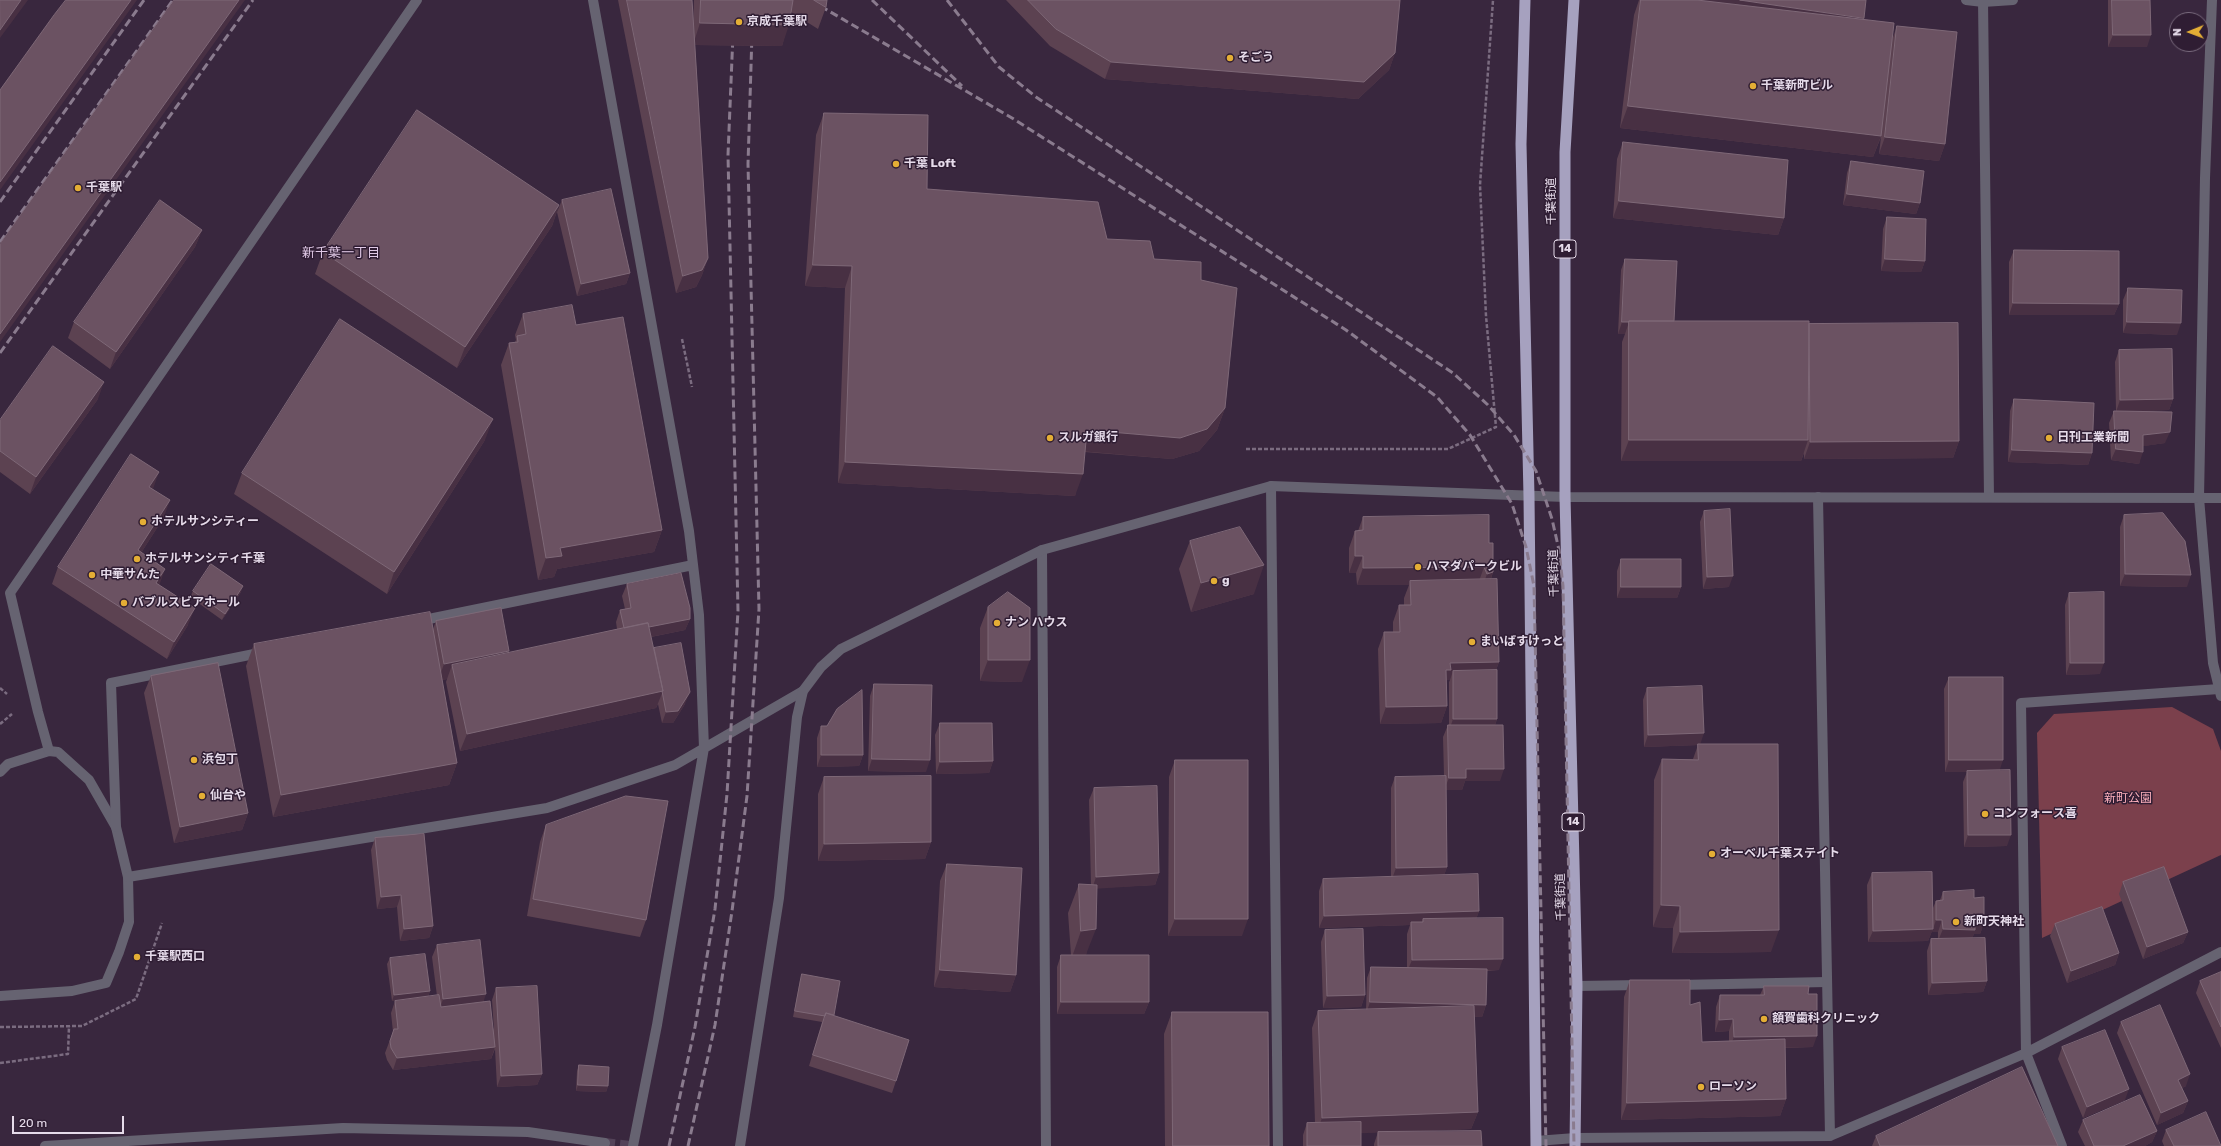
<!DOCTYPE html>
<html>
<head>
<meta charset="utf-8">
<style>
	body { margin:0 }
	#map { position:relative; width:2221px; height:1146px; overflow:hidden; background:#39273e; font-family:Rubik,sans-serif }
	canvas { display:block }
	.north { position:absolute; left:2169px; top:12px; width:40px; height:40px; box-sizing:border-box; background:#2f1d33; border:1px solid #78697c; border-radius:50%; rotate:269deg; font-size:11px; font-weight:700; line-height:16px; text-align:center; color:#e6dbea }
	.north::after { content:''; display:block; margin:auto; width:14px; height:18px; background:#e4ae35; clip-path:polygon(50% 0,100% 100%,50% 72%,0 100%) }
	.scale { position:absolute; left:12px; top:1116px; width:112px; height:18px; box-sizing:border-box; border:2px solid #e6dbea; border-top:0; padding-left:5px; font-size:12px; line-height:14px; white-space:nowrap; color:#e6dbea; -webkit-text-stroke:3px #2f1d33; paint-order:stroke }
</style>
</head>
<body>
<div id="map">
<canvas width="2221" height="1146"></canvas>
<div class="north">N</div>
<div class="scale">20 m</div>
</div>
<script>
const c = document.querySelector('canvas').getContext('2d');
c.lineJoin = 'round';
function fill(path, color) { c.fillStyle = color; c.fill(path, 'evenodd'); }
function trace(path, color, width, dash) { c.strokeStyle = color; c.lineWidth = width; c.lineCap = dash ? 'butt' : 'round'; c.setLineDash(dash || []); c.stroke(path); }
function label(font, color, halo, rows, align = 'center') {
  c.font = font + ' Rubik,"Noto Sans JP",sans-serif'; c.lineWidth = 3; c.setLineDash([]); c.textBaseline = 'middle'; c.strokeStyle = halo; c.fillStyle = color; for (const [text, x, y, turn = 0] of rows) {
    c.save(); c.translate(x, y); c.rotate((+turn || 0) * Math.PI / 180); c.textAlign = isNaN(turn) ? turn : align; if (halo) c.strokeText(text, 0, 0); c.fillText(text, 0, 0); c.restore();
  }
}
fill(new Path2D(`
	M2172,707L2213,729L2221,751V855L2042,938L2037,733L2054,714Z`), '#7b404c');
trace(new Path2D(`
	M605,1143L631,1146`), '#534258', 10, [10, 5]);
trace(new Path2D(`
	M682,339L692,387
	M1246,449H1448L1496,427L1486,316L1480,185L1493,0
	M0,688L7,694
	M0,724L12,714
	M0,1027L82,1026L136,999L162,923
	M0,1063L68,1054L69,1026`), '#7b6c80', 2.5, [4, 2]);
trace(new Path2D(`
	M0,772L8,764L49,751L58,752L89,780L116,827L128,877L129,922L119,952L106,983L72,991L0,996
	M1677,985L1827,982
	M1577,986L1641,985`), '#666371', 10);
trace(new Path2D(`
	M593,0L689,531L699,615L704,748L657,1025L633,1146
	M1966,0L1983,2L2013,0
	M1983,0L1989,497
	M1271,486L1278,1146
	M1818,497L1830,1136
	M1042,550L1046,1146
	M419,621L693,565
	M116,827L111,683L264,652
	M128,877L547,808L675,765L803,691
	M1536,1141L1575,1138L1830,1136L2026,1053L2221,952
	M2062,1146L2026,1053L2021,703L2219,689`), '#666371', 10);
trace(new Path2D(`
	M2212,0L2205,178L2199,498L2213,663L2221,696
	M49,751L38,712L10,593L417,0
	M45,1146L343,1128L528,1132L605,1143
	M740,1146L779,898L797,717L803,691L821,667L841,649L1042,550L1271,486L1565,497L2221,498`), '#666371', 10);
trace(new Path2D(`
	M1525,0L1521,144L1529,496L1536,1146
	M1574,0L1565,152V497L1577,986L1575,1146`), '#a6a1bf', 11);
trace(new Path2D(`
	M810,0L1012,118L1346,330L1437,397L1470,435L1512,504L1526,547L1534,586L1546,1146
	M872,0L962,86
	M947,0L999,67L1036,97L1453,373L1488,405L1514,435L1536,471L1552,519L1559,550L1563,586L1574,1146
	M0,202L144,0
	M0,242L173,0
	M0,353L253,0
	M669,1146L695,1027L715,909L727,794L738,611L728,155L733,34
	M688,1146L715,1025L732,911L747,796L759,609L748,164L752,34`), '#8a7b8e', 3, [8, 4]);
fill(new Path2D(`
	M618,0H692L693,25L694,0H827L826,7L818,29L791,12L782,46L695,45L708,258L702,275L696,287L676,293Z
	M1006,0H1400L1395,53L1389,70L1358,99L1105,79L1050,46Z
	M1639,0H1866L1863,19L1892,40L1897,26L1945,144L1939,161L1879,154L1881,137L1873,157L1620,128L1634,15Z
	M2108,0H2150L2147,47H2108Z
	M824,113L927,189L1107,239L1154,259L1201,280L1225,408L1217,430L1199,451L1172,459L1085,452L1075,496L838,483L845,288L805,286L816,135Z
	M1623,142L1784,218L1778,235L1613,218L1617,159Z
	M1851,161L1920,203L1916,214L1843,205L1847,173Z
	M562,200L630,273L626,284L577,296L557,212Z
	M559,205L552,226L457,368L315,274L323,252Z
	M1887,217L1925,261L1921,272L1881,271L1883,229Z
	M202,230L195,247L110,369L68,338L74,322Z
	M2014,250L2119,304L2114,315H2009V262Z
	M1625,259L1674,321L1809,325L1959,441L1953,458L1804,459V453L1801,461H1621L1622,342L1625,334H1618L1621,270Z
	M2128,288L2177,335L2123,333V300Z
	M523,314L576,325L662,530L654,552L557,569L554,577L538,580L501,365L509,343L515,342L516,340L515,335Z
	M2119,350L2173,399L2169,410L2134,411L2165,443L2143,446L2139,464L2111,460L2109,423L2114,411H2116L2115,362Z
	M98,399L30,494L0,472V420Z
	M2014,399L2092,453L2088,465L2008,462L2010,411Z
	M485,440L387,594L234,494L242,473Z
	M153,489L164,517L141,553L159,586L188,625L167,659L52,584L58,567Z
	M1704,511L1729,587L1703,589L1700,522Z
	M2124,515L2187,587L2120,586V527Z
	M1363,517L1489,543L1493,572L1491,579L1499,662L1496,670L1497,719L1495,725L1500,781H1465L1462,790H1446L1447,867L1444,875L1479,911L1476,919L1499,970L1487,971L1486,1005L1482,1017H1474L1478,1112L1471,1129L1382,1132L1482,1146H1374V1144L1378,1132L1361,1133V1146H1303V1135L1307,1123H1315L1312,1028L1318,1011L1366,1010L1367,978L1371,967H1407V934L1410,925L1319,928V891L1323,879L1391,877V788L1395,777L1444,776L1443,737L1448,725H1449V682L1450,680H1447L1446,681L1447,706L1441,723L1380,724L1378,649L1384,632H1393V622L1399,605H1404V598L1409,585H1357L1356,573H1349V548L1355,531H1358Z
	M1190,541L1254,594L1191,612L1179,569Z
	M1621,559L1681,587L1677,598H1617V571Z
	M627,584L690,619L685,630L651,637L653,648L685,704L673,723H662L658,704L656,708L460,751L446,682L447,679L442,680L457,763L449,785L273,817L246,666L254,644L433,629L436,621L508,653L617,629L616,622L620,610L625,609L622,596Z
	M193,591L241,592L222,620L190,597Z
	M2069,593L2100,674L2066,675L2065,605Z
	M988,607L1022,682L980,681V628Z
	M151,676L248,813L242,830L174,843L144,693Z
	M1949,677L2000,770L2007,846L1964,847L1963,782L1967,772H1945L1944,689Z
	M874,684L926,772L868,771L870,696Z
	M1647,688L1700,744L1771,952L1672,953L1673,928L1653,927L1654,780L1662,759H1693L1698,745L1644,747L1643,700Z
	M940,723L993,761L989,773L936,774L935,735Z
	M821,726L863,755L859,766L817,767V738Z
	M1175,760L1242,936H1168L1169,777Z
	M824,777L931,842L925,859L818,861V794Z
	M1094,788L1159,873L1155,885L1097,888L1086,955L1149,1002L1144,1014H1057V967L1061,955H1071L1068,913L1079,884L1091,885L1089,800Z
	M546,825L646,920L640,937L527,916L540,842Z
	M375,838L433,926L429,938L400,941L397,907L377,909L371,850Z
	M947,864L1016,975L1010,992L934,987L940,881Z
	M1872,873L1932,910L1936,901L1940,900L1943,892L1974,898L1984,923L1980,934H1974L1972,938L1987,981L1983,992L1928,995L1927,951L1931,939H1938V932L1932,931L1928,941L1868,942L1867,885Z
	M2123,882L2188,932L2183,943L2143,959L2119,894Z
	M2055,924L2119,953L2115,965L2067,983L2050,936Z
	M1325,930L1365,995L1361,1007L1323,1008L1321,942Z
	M437,945L484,1001L494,1030L492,1000L496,988L542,1074L537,1085L497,1087L495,1049L491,1059L393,1070L387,1060L385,1053L393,1032L391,1013L395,1001L437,996L432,957Z
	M390,958L430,991L428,997L392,1001L387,964Z
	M2221,972V1048L2196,993L2200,981Z
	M802,974L834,1015L896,1081L892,1093L809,1066L822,1022L793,1017L800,980Z
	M1630,980L1690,1005L1702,1042L1729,1041V1031L1715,1032L1716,1007L1720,995H1760L1764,986L1808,994L1813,1047L1785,1048L1786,1099L1780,1116L1621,1120L1624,997Z
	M1172,1012L1269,1146H1165L1164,1034Z
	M2121,1022L2186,1086L2182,1088L2188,1101L2183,1113L2157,1125L2117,1033Z
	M2062,1047L2125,1100L2083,1118L2058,1059Z
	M579,1065L608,1086L606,1092L576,1091L577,1071Z
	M2083,1120L2157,1131L2152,1142L2145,1146H2085L2078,1132Z
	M2166,1130L2221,1146H2164L2162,1141Z
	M1876,1136L2058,1146H1872Z`), '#5c4251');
fill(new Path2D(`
	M21,0H28L0,38V30Z
	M131,0H137L0,190V182Z
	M239,0H245L0,342V334Z
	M1673,0H1740L1864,18L1858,35Z
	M700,23L789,25L782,46L693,45Z
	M2113,35H2151L2147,47H2108Z
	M1395,53L1389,70L1358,99L1105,79L1111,62Z
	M1628,106L1881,136L1873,157L1620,128Z
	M1885,137L1945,144L1939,161L1879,154Z
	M1847,194L1920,203L1916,214L1843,205Z
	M1619,201L1784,218L1778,235L1613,218Z
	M559,205L552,226L457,368L465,347Z
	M202,230L195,247L110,369L116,352Z
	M708,258L702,275L696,287L676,293L683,276Z
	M1885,259L1925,261L1921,272L1881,271Z
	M813,265L852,266L845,288L805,286Z
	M630,273L626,284L577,296L581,284Z
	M2013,303L2119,304L2114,315H2009Z
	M1622,322H1629L1625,334H1618Z
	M2127,322L2181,323L2177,335L2123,333Z
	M104,382L98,399L30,494L36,477Z
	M2173,399L2169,410L2116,412L2120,400Z
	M1225,408L1217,430L1199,451L1172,459L1080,451L1087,430Z
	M493,419L485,440L387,594L394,572Z
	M2170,432L2165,443L2138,447L2143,435Z
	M1629,440H1808L1801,461H1621Z
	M1959,441L1953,458L1804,459L1810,442Z
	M2116,449L2143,452L2139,464L2111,460Z
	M2012,450L2092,453L2088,465L2008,462Z
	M845,462L1083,474L1075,496L838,483Z
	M159,472L153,489L149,487Z
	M170,500L164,517L132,567L138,550Z
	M662,530L654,552L557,569L554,577L538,580L546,558L560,548Z
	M1355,556H1363L1356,573H1349Z
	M1264,565L1254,594L1191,612L1201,583Z
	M1484,567L1478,584L1410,581L1409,585H1357L1363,568Z
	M165,569L159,586L156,583Z
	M1493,572L1487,589L1481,591L1487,574Z
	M2125,574L2191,575L2187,587L2120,586Z
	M1733,576L1729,587L1703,589L1707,577Z
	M243,586L241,592L222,620L225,614Z
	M1621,587H1681L1677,598H1617Z
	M195,608L188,625L167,659L174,642Z
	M690,619L685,630L620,643L624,631Z
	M509,651L503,668L452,665L447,679L438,681L444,664Z
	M988,660H1030L1022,682L980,681Z
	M1499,662L1493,678L1453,671L1450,680H1447L1444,687L1446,670L1450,663Z
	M2070,663H2104L2100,674L2066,675Z
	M663,691L656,708L460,751L467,734Z
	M690,692L685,704L673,723H662L666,712Z
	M1447,706L1441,723L1380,724L1386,707Z
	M1453,719H1497L1493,731H1449Z
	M1704,733L1700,745L1644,747L1648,735Z
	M821,755H863L859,766L817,767Z
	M872,759L930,760L926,772L868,771Z
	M1949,760H2003L1999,772H1945Z
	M993,761L989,773L936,774L940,762Z
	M457,763L449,785L273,817L281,795Z
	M1466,769H1504L1500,781H1465L1462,790H1444L1449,778Z
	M248,813L242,830L174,843L180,827Z
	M1968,835H2011L2007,846L1964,847Z
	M931,842L925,859L818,861L824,844Z
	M1447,867L1443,879H1392L1396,868Z
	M1159,873L1155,885L1092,889L1096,877Z
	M401,895L397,907L377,909L381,897Z
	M1661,905L1680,906L1673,928L1653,927Z
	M1479,911L1475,923L1423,922V919L1421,925L1411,922L1410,925L1319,928L1324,916Z
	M1175,919H1248L1242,936H1168Z
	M1936,920H1942L1938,932H1932Z
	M1975,923H1984L1980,934H1974L1971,941H1938L1943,929Z
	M433,926L429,938L400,941L404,929Z
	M1096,929L1085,957L1071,960L1081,931Z
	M1933,929L1928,941L1868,942L1873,931Z
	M1779,930L1771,952L1672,953L1680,932Z
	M2188,932L2183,943L2143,959L2147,947Z
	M2119,953L2115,965L2067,983L2071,971Z
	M1503,959L1499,970L1407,972L1412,960Z
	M940,970L1016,975L1010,992L934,987Z
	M1987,981L1983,992L1928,995L1932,983Z
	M430,991L428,997L392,1001L394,995Z
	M486,994L482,1006L439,1011L443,999Z
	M1365,995L1361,1007L1323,1008L1327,996Z
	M1061,1002H1149L1144,1014H1057Z
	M1370,1002L1486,1005L1482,1017L1366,1014Z
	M1733,1019L1729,1031L1715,1032L1719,1020Z
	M1817,1036L1813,1047L1729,1049L1734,1037Z
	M495,1047L491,1059L393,1070L397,1058Z
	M542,1074L537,1085L497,1087L501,1076Z
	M2190,1074L2186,1086L2174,1092L2178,1080Z
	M578,1085L608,1086L606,1092L576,1091Z
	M2129,1089L2125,1100L2083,1118L2087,1107Z
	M1786,1099L1780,1116L1621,1120L1627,1103Z
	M2188,1101L2183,1113L2157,1125L2161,1113Z
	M1478,1112L1471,1129L1316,1135L1322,1118Z
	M2157,1131L2152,1142L2145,1146H2123Z`), '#483043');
const building = new Path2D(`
	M0,0H21L0,30Z
	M66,0H131L0,182V90L54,15Z
	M174,0H239L0,334V244Z
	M627,0H692L708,258L702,270L683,276Z
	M701,0H793L789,25L700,23Z
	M814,0H827L826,7Z
	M1028,0H1400L1395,53L1364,82L1111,62L1056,29Z
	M1641,0H1697L1894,23L1881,136L1628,106Z
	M1740,0H1866L1864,18Z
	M2112,0H2150L2151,35H2113Z
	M1897,26L1957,32L1945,144L1885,137Z
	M417,110L559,205L465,347L323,252Z
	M824,113L928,115L927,189L1098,202L1107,239L1150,241L1154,259L1201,262V280L1237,288L1225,408L1207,429L1180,438L1087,430L1083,474L845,462L852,266L813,265Z
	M1623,142L1788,160L1784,218L1619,201Z
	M1851,161L1924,171L1920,203L1847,194Z
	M611,189L630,273L581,284L562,200Z
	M160,200L202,230L116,352L74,322Z
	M1887,217L1926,219L1925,261L1885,259Z
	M2014,250L2119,251V304L2013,303Z
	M1625,259L1677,261L1674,321H1629V322H1622Z
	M2128,288L2182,290L2181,323L2127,322Z
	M572,305L576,325L623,317L662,530L560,548L562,556L546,558L509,343L518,342L517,336L526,334L523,314Z
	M340,319L493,419L394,572L242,473Z
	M1629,321H1809L1808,440H1629Z
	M1958,323L1959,441L1810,442L1809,324Z
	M53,346L104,382L36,477L0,451V420Z
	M2172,349L2173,399L2120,400L2119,350Z
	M2014,399L2094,403L2092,453L2012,450Z
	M2114,411L2172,412L2170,432L2143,435V452L2116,449Z
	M131,454L159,472L149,487L170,500L138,550L165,569L156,583L195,608L174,642L58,567Z
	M1730,509L1733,576L1707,577L1704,511Z
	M2163,513L2185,541L2191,575L2125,574L2124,515Z
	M1489,515V543H1493V572L1487,574L1484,567L1363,568V556H1355V531L1363,530V517Z
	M1240,527L1264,565L1201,583L1190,541Z
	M1621,559H1681V587H1621Z
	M211,564L243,586L225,614L193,591Z
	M681,573L690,608V619L649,627L648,623L624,628L620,610L631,608L627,584Z
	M1497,579L1499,662L1450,663L1451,670H1446L1447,706L1386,707L1384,632H1400L1399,605H1411L1410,581Z
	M1008,592L1030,608V660H988V607Z
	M2104,592V663H2070L2069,593Z
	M501,608L509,651L444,664L436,621Z
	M430,612L457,763L281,795L254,644Z
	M648,623L663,691L467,734L452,665Z
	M681,643L690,692L678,711L666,712L662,691H663L654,648Z
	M218,663L248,813L180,827L151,676Z
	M1497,670V719H1453V671Z
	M1949,677H2003V760H1949Z
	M874,684L932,685L930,760L872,759Z
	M1702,686L1704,733L1648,735L1647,688Z
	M862,690L863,755H821V726H827L837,709Z
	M940,723H992L993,761L940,762Z
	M1448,725H1503L1504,769H1466V778H1449Z
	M1698,744H1778L1779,930L1680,932V906L1661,905L1662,759L1698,760Z
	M1175,760H1248V919H1175Z
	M2010,770L2011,835H1968L1967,771Z
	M931,776V842L824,844V777Z
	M1446,776L1447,867L1396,868L1395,777Z
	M1157,786L1159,873L1096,877L1094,788Z
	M626,796L668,801L646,920L533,899L546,825Z
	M424,834L433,926L404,929L401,895L381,897L375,838Z
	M947,864L1022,868L1016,975L940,970Z
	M2164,867L2188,932L2147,947L2123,882Z
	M1932,872L1933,929L1873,931L1872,873Z
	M1478,874L1479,911L1324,916L1323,879Z
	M1079,884L1097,885L1096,929L1081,931Z
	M1974,890V898L1984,897V923H1975V930L1943,929L1942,920H1936V901L1943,900V892Z
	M2102,907L2119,953L2071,971L2055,924Z
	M1503,918V959L1412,960L1411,922H1423V919Z
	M1363,929L1365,995L1327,996L1325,930Z
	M1985,938L1987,981L1932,983L1931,939Z
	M480,940L486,994L443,999L437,945Z
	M425,954L430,991L394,995L390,958Z
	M1061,955H1149V1002H1061Z
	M1371,967L1487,969L1486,1005L1370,1002Z
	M2221,972V1027L2200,981Z
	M802,974L840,981L834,1015L826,1013L825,1016L795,1011Z
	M1630,980H1690V1005L1700,1002L1702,1042L1785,1039L1786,1099L1627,1103Z
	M537,986L542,1074L501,1076L496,988Z
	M1764,986H1809L1808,994H1817V1036L1734,1037L1733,1019L1719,1020L1720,995H1764Z
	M439,995L441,1007L490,1001L495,1047L397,1058L391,1048L390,1041L394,1029H398L395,1001Z
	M2160,1005L2190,1074L2178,1080L2188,1101L2161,1113L2121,1022Z
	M1474,1006L1478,1112L1322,1118L1318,1011Z
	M1172,1012H1268L1269,1146H1173Z
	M826,1013L909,1040L896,1081L813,1055Z
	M2105,1030L2129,1089L2087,1107L2062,1047Z
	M579,1065L609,1067L608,1086L578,1085Z
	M2022,1067L2058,1146H1880L1876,1136Z
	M2140,1095L2157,1131L2123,1146H2094L2083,1120Z
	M2206,1112L2221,1146H2174L2166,1130Z
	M1361,1122V1146H1307V1123Z
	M1481,1131L1482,1146H1378V1132Z`);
fill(building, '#6b5262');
trace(building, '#7e6877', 1);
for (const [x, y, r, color] of [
	[739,22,4,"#e4ae35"],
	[1230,58,4,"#e4ae35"],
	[1753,86,4,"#e4ae35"],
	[896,164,4,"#e4ae35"],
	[78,188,4,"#e4ae35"],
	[1050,438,4,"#e4ae35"],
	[2049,438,4,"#e4ae35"],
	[143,522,4,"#e4ae35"],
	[137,559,4,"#e4ae35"],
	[1418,567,4,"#e4ae35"],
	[92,575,4,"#e4ae35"],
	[1214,581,4,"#e4ae35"],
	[124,603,4,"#e4ae35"],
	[997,623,4,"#e4ae35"],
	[1472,642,4,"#e4ae35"],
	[194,760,4,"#e4ae35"],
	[202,796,4,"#e4ae35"],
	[1985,814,4,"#e4ae35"],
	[1712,854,4,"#e4ae35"],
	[1956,922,4,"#e4ae35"],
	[137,957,4,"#e4ae35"],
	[1764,1019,4,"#e4ae35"],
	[1701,1087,4,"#e4ae35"]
]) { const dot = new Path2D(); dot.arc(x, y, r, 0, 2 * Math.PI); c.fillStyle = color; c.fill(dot); trace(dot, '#2f1d33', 1.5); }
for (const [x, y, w] of [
	[1565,249,22],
	[1573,822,22]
]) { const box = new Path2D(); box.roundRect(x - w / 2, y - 9, w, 18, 3); c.fillStyle = '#2f1d33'; c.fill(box); trace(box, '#e6dbea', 1); }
label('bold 11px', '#e6dbea', null, [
	["14",1565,249],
	["14",1573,822]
]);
label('bold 12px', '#e6dbea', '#2f1d33', [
	["京成千葉駅",747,22],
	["そごう",1238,58],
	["千葉新町ビル",1761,86],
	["千葉 Loft",904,164],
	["千葉駅",86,188],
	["スルガ銀行",1058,438],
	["日刊工業新聞",2057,438],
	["ホテルサンシティー",151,522],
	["ホテルサンシティ千葉",145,559],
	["ハマダパークビル",1426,567],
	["中華サんた",100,575],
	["g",1222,581],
	["バブルスビアホール",132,603],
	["ナン ハウス",1005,623],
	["まいばすけっと",1480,642],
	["浜包丁",202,760],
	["仙台や",210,796],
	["コンフォース喜",1993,814],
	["オーベル千葉ステイト",1720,854],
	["新町天神社",1964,922],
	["千葉駅西口",145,957],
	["額賀歯科クリニック",1772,1019],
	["ローソン",1709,1087]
], 'left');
label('12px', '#e6dbea', '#2f1d33', [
	["千葉街道",1552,201,-90],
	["千葉街道",1554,573,-91],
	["千葉街道",1561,897,-91]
]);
label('12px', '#faaeba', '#2f1d33', [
	["新町公園",2128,799]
]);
label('13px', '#dfc8e5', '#2f1d33', [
	["新千葉一丁目",341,253]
]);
</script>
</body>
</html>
